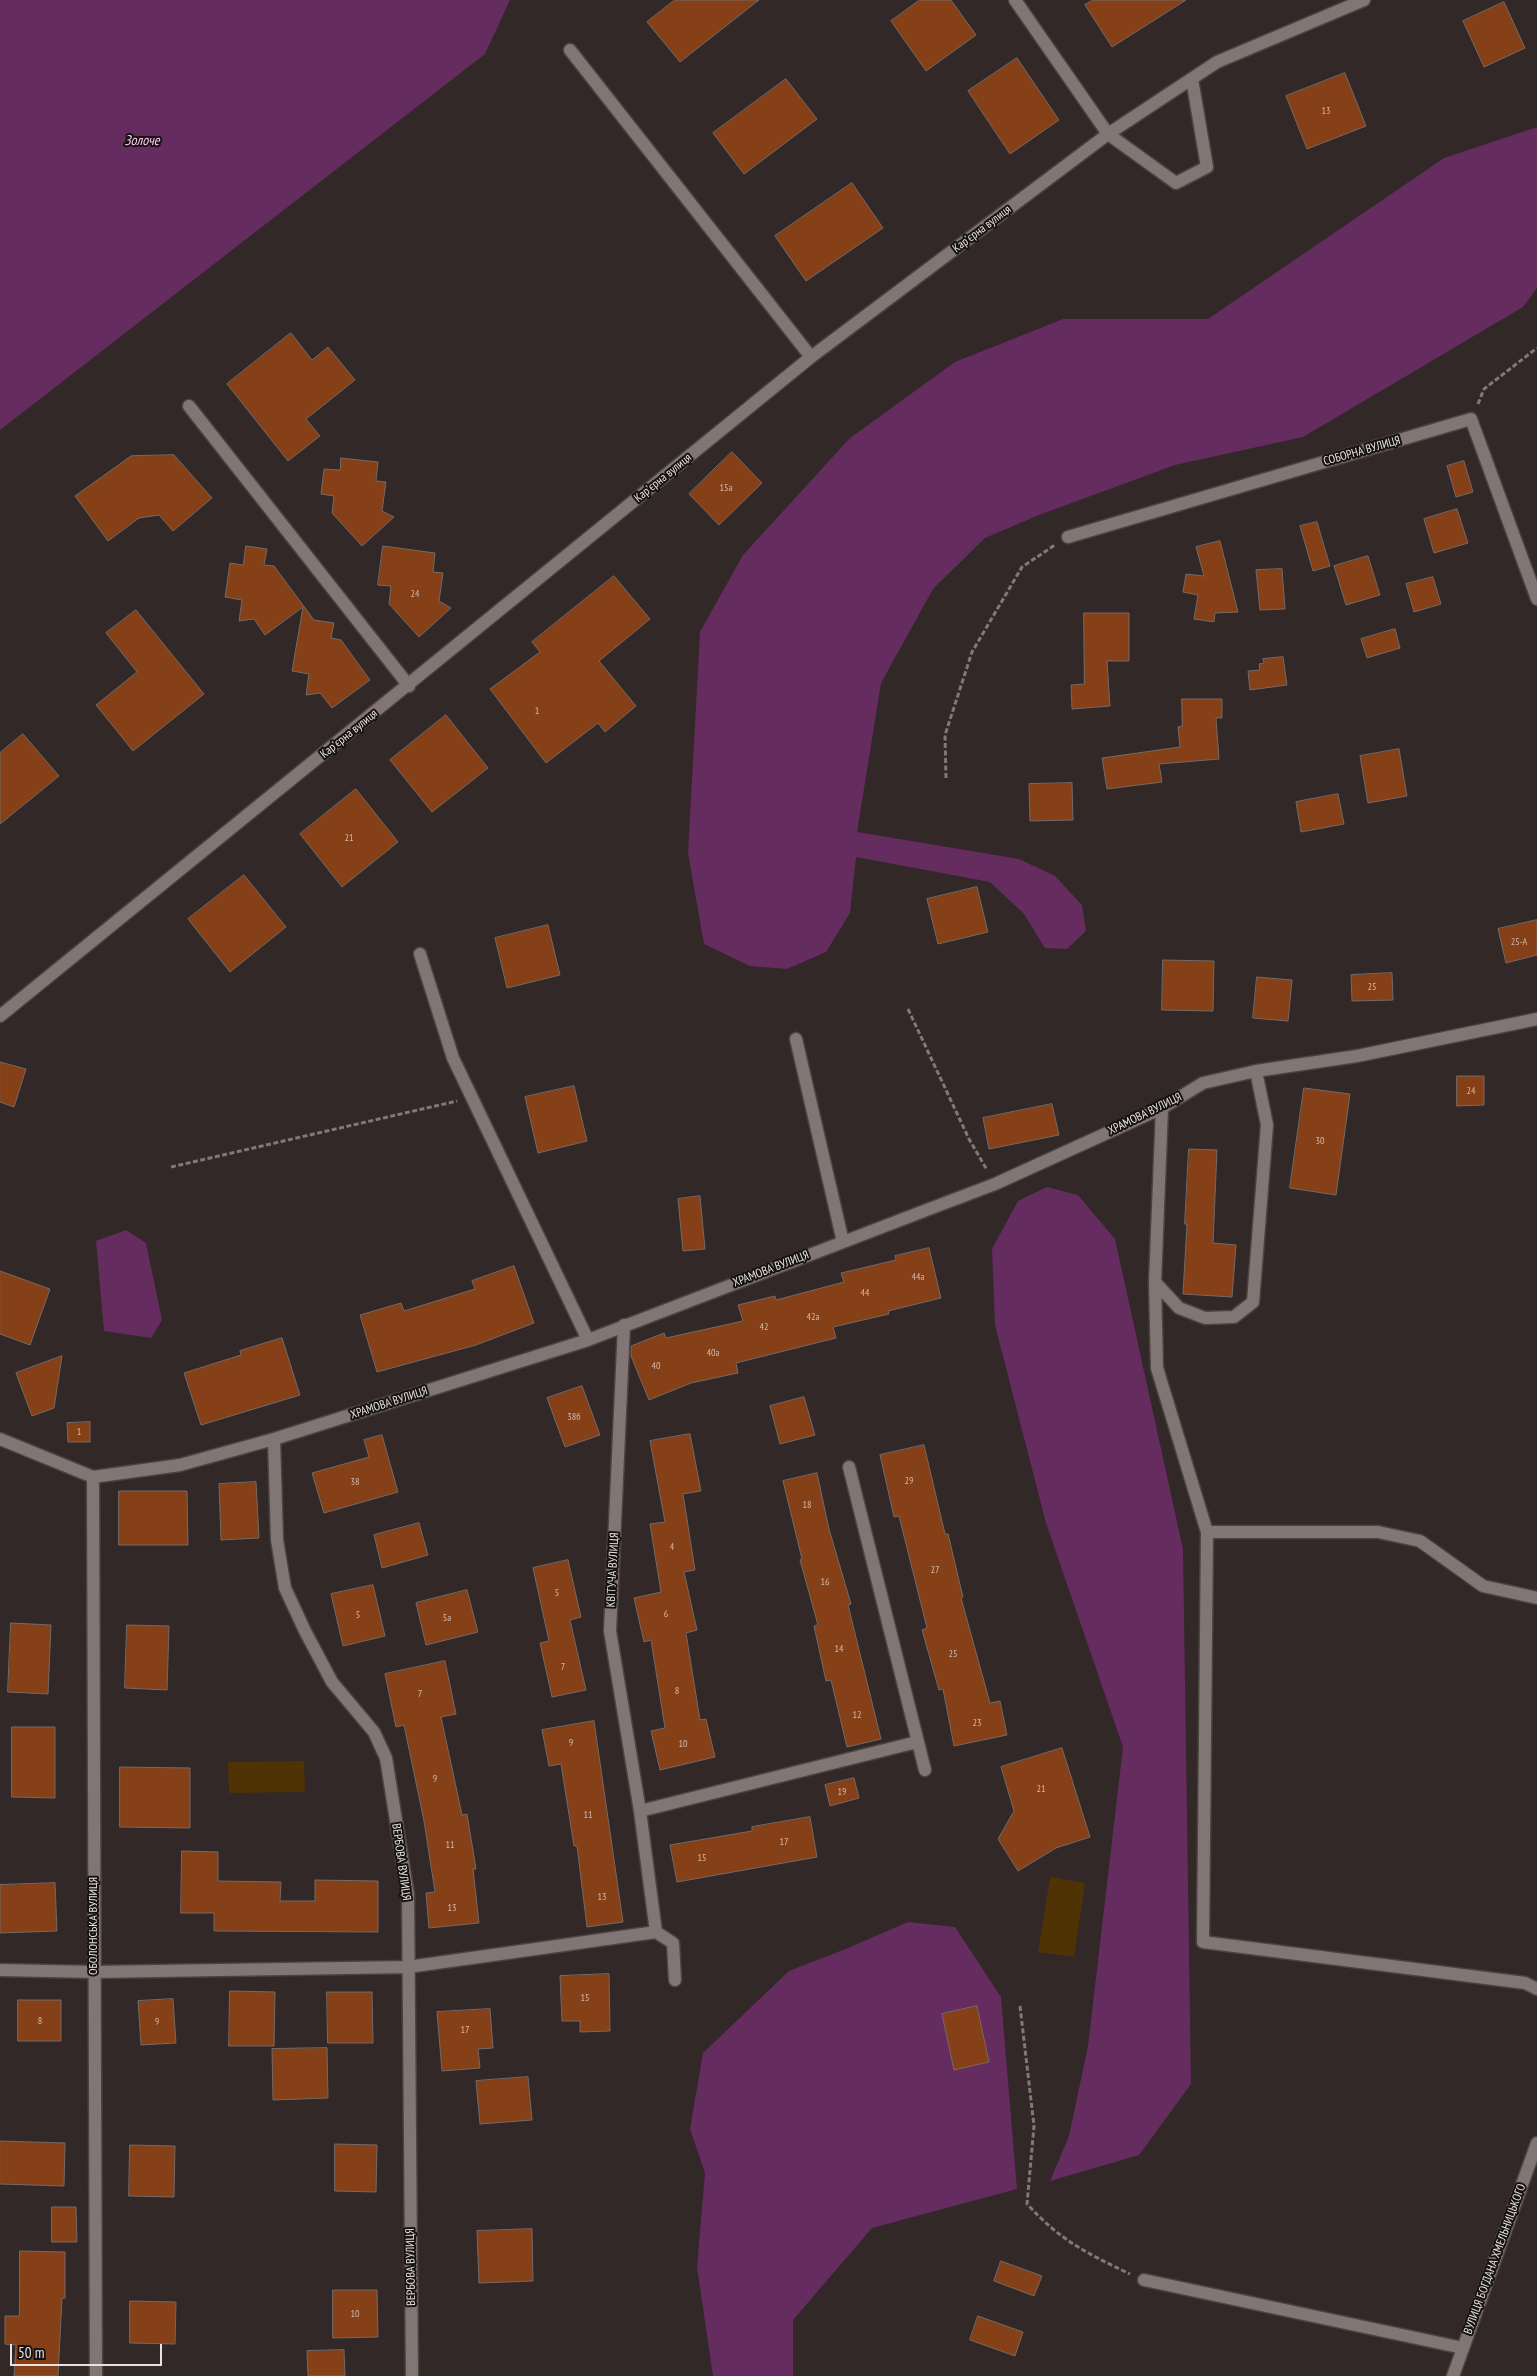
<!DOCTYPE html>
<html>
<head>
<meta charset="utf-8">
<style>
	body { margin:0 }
	#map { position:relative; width:1537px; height:2376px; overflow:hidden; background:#312827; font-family:"PT Sans Narrow",sans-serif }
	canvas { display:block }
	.scale { position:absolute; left:10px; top:2344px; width:152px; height:22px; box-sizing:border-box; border:2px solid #e9e2e2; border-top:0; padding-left:6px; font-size:15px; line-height:18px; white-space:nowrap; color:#e9e2e2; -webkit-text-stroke:4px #161212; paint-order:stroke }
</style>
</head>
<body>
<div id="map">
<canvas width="1537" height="2376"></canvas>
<div class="scale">50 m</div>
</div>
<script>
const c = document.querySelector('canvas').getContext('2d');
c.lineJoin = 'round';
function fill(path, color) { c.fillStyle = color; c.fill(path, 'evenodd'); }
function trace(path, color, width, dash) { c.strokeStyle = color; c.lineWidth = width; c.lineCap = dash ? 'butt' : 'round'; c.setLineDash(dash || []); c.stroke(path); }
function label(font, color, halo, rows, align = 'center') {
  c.font = font + ' "PT Sans Narrow",sans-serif'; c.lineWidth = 4; c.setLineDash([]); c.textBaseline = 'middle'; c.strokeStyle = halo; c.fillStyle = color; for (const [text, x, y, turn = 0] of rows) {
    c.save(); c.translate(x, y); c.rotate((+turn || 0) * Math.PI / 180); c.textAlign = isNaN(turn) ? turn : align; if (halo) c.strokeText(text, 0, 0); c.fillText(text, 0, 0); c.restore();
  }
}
fill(new Path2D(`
	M304,1761L305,1792L229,1793L228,1762Z
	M1050,1877L1085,1883L1074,1957L1038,1952Z`), '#4f3305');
fill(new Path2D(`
	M0,0H510L485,54L0,430Z
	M1537,127V288L1523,307L1303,437L1175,465L1039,515L985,538L933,589L881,683L857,832L1019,859L1055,876L1082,905L1086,931L1067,949L1045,948L1024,914L990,882L856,857L850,913L826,952L787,969L750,966L704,944L688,853L700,632L743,555L850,438L955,362L1063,319H1208L1444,158Z
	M1047,1187L1078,1195L1115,1239L1183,1549L1191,2084L1139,2155L1050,2181L1069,2136L1088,2046L1123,1747L1046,1523L995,1325L992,1249L1018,1201Z
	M126,1230L146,1243L162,1320L151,1338L104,1331L96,1241Z
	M908,1922L955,1927L1001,1997L1017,2189L872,2228L793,2320V2376H713L697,2267L705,2173L690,2129L703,2053L789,1971L848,1948Z`), '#652c60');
const building = new Path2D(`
	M675,0H759L680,62L647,22Z
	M920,0H951L976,35L926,71L891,21Z
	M1093,0H1186L1112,47L1085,5Z
	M1504,2L1525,48L1484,67L1463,21Z
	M1017,58L1059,120L1010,154L968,91Z
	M1345,73L1366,126L1307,149L1286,96Z
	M786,79L817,119L744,174L713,133Z
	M852,183L883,228L806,281L775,236Z
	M291,333L312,360L328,347L355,380L306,419L320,436L288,461L227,384Z
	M732,452L762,483L719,525L689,494Z
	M174,455L212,498L173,531L159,515L139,518L108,541L75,496L131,456Z
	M341,458L378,462L376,481L386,482L382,511L394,517L362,546L332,513L334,496L321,494L324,469L340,470Z
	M1464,461L1473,492L1456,497L1447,466Z
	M1457,509L1468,543L1434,553L1424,519Z
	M1317,522L1330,566L1313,571L1300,526Z
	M1220,541L1238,612L1215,613L1214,622L1194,619L1198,595L1183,592L1186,574L1204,576L1196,547Z
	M246,546L267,549L264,565L274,566L314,620L334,623L331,638L341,640L370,680L332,708L320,693L306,695L309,674L292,671L303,607L265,635L254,619L239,621L242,600L225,597L230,563L243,565Z
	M383,546L435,553L433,572L443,573L439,601L451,608L419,637L389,604L391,586L378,585Z
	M1368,556L1380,595L1346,605L1334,566Z
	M1282,569L1285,609L1260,610L1256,570Z
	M614,576L650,619L599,661L636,706L605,732L598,723L546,763L490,689L540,652L532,642Z
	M1433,577L1441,604L1414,612L1406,584Z
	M136,610L204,694L133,751L96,705L137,672L106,633Z
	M1084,613H1129V661H1107L1110,706L1072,709L1071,685L1084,684Z
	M1395,629L1400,648L1367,658L1361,639Z
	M1283,657L1287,685L1250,690L1248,671L1260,670L1259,664L1264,663L1263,659Z
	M1182,699H1222V718H1216L1219,759L1159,764L1162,782L1107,789L1102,758L1180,747L1178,727L1182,726Z
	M446,715L488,768L432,812L390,760Z
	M23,734L59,776L0,824V753Z
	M1399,749L1407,796L1368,803L1360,756Z
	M1072,783L1073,820L1030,821L1029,784Z
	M356,789L398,842L342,887L300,834Z
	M1338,794L1344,824L1301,832L1296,802Z
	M244,875L286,927L230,972L188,919Z
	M977,887L988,932L938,944L927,899Z
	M1537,920V955L1506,963L1498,929Z
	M548,925L560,975L507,988L495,938Z
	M1163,960L1214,961L1213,1011L1162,1010Z
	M1392,973L1393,1000L1352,1001L1351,975Z
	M1257,977L1292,980L1288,1021L1253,1018Z
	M0,1062L26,1069L14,1107L0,1102Z
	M1457,1076H1484V1105L1457,1106Z
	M574,1086L587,1141L538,1153L525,1097Z
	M1304,1088L1350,1094L1336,1195L1290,1188Z
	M1052,1104L1059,1135L989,1149L983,1118Z
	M1189,1149L1217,1150L1213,1243L1236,1245L1232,1297L1183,1294L1187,1224H1185Z
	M700,1196L705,1249L683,1251L678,1199Z
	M929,1248L941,1298L888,1311L889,1314L833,1327L836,1338L736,1363L738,1373L691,1383L649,1400L631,1356V1346L664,1333L666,1338L743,1321L738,1305L775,1296L776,1300L844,1282L841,1273L896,1260L895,1256Z
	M514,1266L534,1323L476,1345L377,1372L360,1315L401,1303L404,1311L475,1289L472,1281Z
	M0,1271L50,1289L30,1345L0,1334Z
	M282,1338L300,1395L201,1425L184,1373L241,1355L240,1351Z
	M62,1356L54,1408L32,1416L16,1373Z
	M582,1386L600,1435L565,1447L547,1398Z
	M804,1397L815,1435L780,1444L770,1406Z
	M90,1422V1442H68L67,1423Z
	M690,1434L701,1491L683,1494L695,1570L684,1572L697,1630L686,1633L700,1720L706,1719L715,1757L660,1770L651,1731L665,1728L651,1640L644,1642L634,1598L661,1592L650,1524L665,1522L650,1441Z
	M382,1435L398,1492L324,1513L312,1473L369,1457L364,1440Z
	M924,1445L945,1534H948L963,1597L961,1598L990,1703L1000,1701L1007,1735L954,1746L943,1689L939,1690L922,1630L927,1628L899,1516L894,1517L880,1455Z
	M817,1473L829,1529L851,1604L848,1605L881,1739L847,1747L831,1680L826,1681L814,1626L818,1625L800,1560L802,1559L783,1481Z
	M256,1482L259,1538L221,1540L219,1484Z
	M119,1491H187L188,1545H119Z
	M419,1523L428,1555L382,1568L374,1535Z
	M568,1560L581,1617L570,1620L586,1690L552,1697L540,1643L549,1641L533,1568Z
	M373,1585L385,1636L343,1646L331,1594Z
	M467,1590L478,1632L426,1645L416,1603Z
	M11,1623L51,1625L48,1694L8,1692Z
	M127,1625L169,1626L167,1690L125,1688Z
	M445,1661L456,1714L441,1717L462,1815L467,1814L476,1869H473L479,1923L429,1928L426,1893L435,1892L424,1821L404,1725L396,1727L385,1674Z
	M594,1721L623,1922L587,1927L577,1846H574L561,1764L549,1766L542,1730Z
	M12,1727H55V1798L12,1797Z
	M1062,1748L1090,1837L1056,1848L1018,1871L998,1839L1014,1811L1001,1767Z
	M120,1767L190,1768V1828L120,1827Z
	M854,1778L859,1798L830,1806L825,1785Z
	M810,1817L817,1857L677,1882L670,1845L752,1831V1827Z
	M182,1851L218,1852V1881L281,1882L280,1901H315V1880L378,1881V1932L214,1931V1913H181Z
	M55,1883L57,1931L0,1933V1885Z
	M609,1974L610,2031L580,2032V2021H562L560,1976Z
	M230,1991L275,1992L274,2046H229Z
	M327,1992H372L373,2043H328Z
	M173,1999L176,2043L141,2045L138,2001Z
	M18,2000H61V2041H18Z
	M977,2006L989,2062L954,2070L942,2014Z
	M490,2009L493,2048L478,2049L480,2068L442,2071L437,2012Z
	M327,2048L328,2098L273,2100L272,2049Z
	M528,2077L532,2120L480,2124L476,2081Z
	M0,2141L65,2143L64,2186L0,2184Z
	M335,2144L377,2145L376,2192L335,2191Z
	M130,2145L175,2146L174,2197L129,2196Z
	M52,2207H76L77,2242H52Z
	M532,2229L533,2281L479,2283L477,2231Z
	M20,2251L65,2252V2298H62L58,2376H14L16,2345L5,2344V2316H19Z
	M1001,2261L1042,2276L1034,2296L994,2281Z
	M333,2290H377L378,2337L333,2338Z
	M130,2301L176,2302L175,2344L130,2343Z
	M978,2316L1023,2332L1015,2356L970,2340Z
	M344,2350L345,2376H308L307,2351Z`);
fill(building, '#854018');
trace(building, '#746a66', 1);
const minor = new Path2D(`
	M1015,0L1108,134L1176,183L1207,167L1192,79
	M570,50L811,357
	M189,406L409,686
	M1068,537L1471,419L1537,599
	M420,954L453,1058L588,1340
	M0,1016L811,357L1108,134L1217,62L1364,0
	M796,1039L843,1242
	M1162,1108L1155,1282L1157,1368L1207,1532L1203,1942L1525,1983L1537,1989
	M1155,1282L1179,1308L1205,1318L1234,1317L1253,1302L1267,1125L1256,1071
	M624,1325L610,1631L640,1811L656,1932
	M0,1439L93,1477L180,1465L274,1439L588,1340L924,1211L995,1184L1162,1108L1203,1083L1256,1071L1357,1056L1537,1019
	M274,1439L277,1540L285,1588L305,1631L332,1682L374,1732L386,1758L408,1895L412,2376
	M849,1467L925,1770
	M93,1477L96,2376
	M1207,1532H1378L1420,1541L1483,1586L1537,1598
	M640,1811L917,1742
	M0,1970L95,1972L408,1967L656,1932L673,1943L675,1980
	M1144,2280L1463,2348
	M1453,2376L1537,2143`);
trace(minor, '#4b4342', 15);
trace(new Path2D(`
	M1478,404L1484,389L1537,348
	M946,778L945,735L972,652L1022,567L1055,545
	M908,1009L969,1139L987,1170
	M171,1167L457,1101
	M1020,2006L1034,2126L1027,2204C1060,2240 1086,2253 1130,2274`), '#817978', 3, [5, 2.5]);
trace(minor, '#827675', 12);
label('10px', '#d0bab0', null, [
	["13",1326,111],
	["15а",726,488],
	["24",415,594],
	["1",537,711],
	["21",349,838],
	["25-А",1519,942],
	["25",1372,987],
	["24",1471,1091],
	["30",1320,1141],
	["44а",918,1277],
	["44",865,1293],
	["42а",813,1317],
	["42",764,1327],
	["40а",713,1353],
	["40",656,1366],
	["38б",574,1417],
	["1",79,1432],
	["29",909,1481],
	["38",355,1482],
	["18",807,1505],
	["4",672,1547],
	["27",935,1570],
	["16",825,1582],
	["5",557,1593],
	["6",666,1614],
	["5",358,1615],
	["5а",447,1618],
	["14",839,1649],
	["25",953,1654],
	["7",563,1667],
	["8",677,1691],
	["7",420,1694],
	["12",857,1715],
	["23",977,1723],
	["9",571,1743],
	["10",683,1744],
	["9",435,1779],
	["21",1041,1789],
	["19",842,1792],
	["11",588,1815],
	["17",784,1842],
	["11",450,1845],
	["15",702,1858],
	["13",602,1897],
	["13",452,1908],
	["15",585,1998],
	["8",40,2021],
	["9",157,2022],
	["17",465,2030],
	["10",355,2314]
]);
label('12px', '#e9e2e2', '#161212', [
	["Карʼєрна вулиця",982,229,-37],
	["СОБОРНА ВУЛИЦЯ",1362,451,-16],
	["Карʼєрна вулиця",663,478,-39],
	["Карʼєрна вулиця",349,734,-39],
	["ХРАМОВА ВУЛИЦЯ",1145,1114,-26],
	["ХРАМОВА ВУЛИЦЯ",771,1269,-21],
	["ХРАМОВА ВУЛИЦЯ",389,1403,-18],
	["КВІТУЧА ВУЛИЦЯ",613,1570,-87],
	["ВЕРБОВА ВУЛИЦЯ",401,1862,82],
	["ОБОЛОНСЬКА ВУЛИЦЯ",94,1926,-90],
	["ВУЛИЦЯ БОГДАНА ХМЕЛЬНИЦЬКОГО",1495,2259,-70],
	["ВЕРБОВА ВУЛИЦЯ",411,2267,-91]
]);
label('italic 14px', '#fbc7f4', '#161212', [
	["Золоче",142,141]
]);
</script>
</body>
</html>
